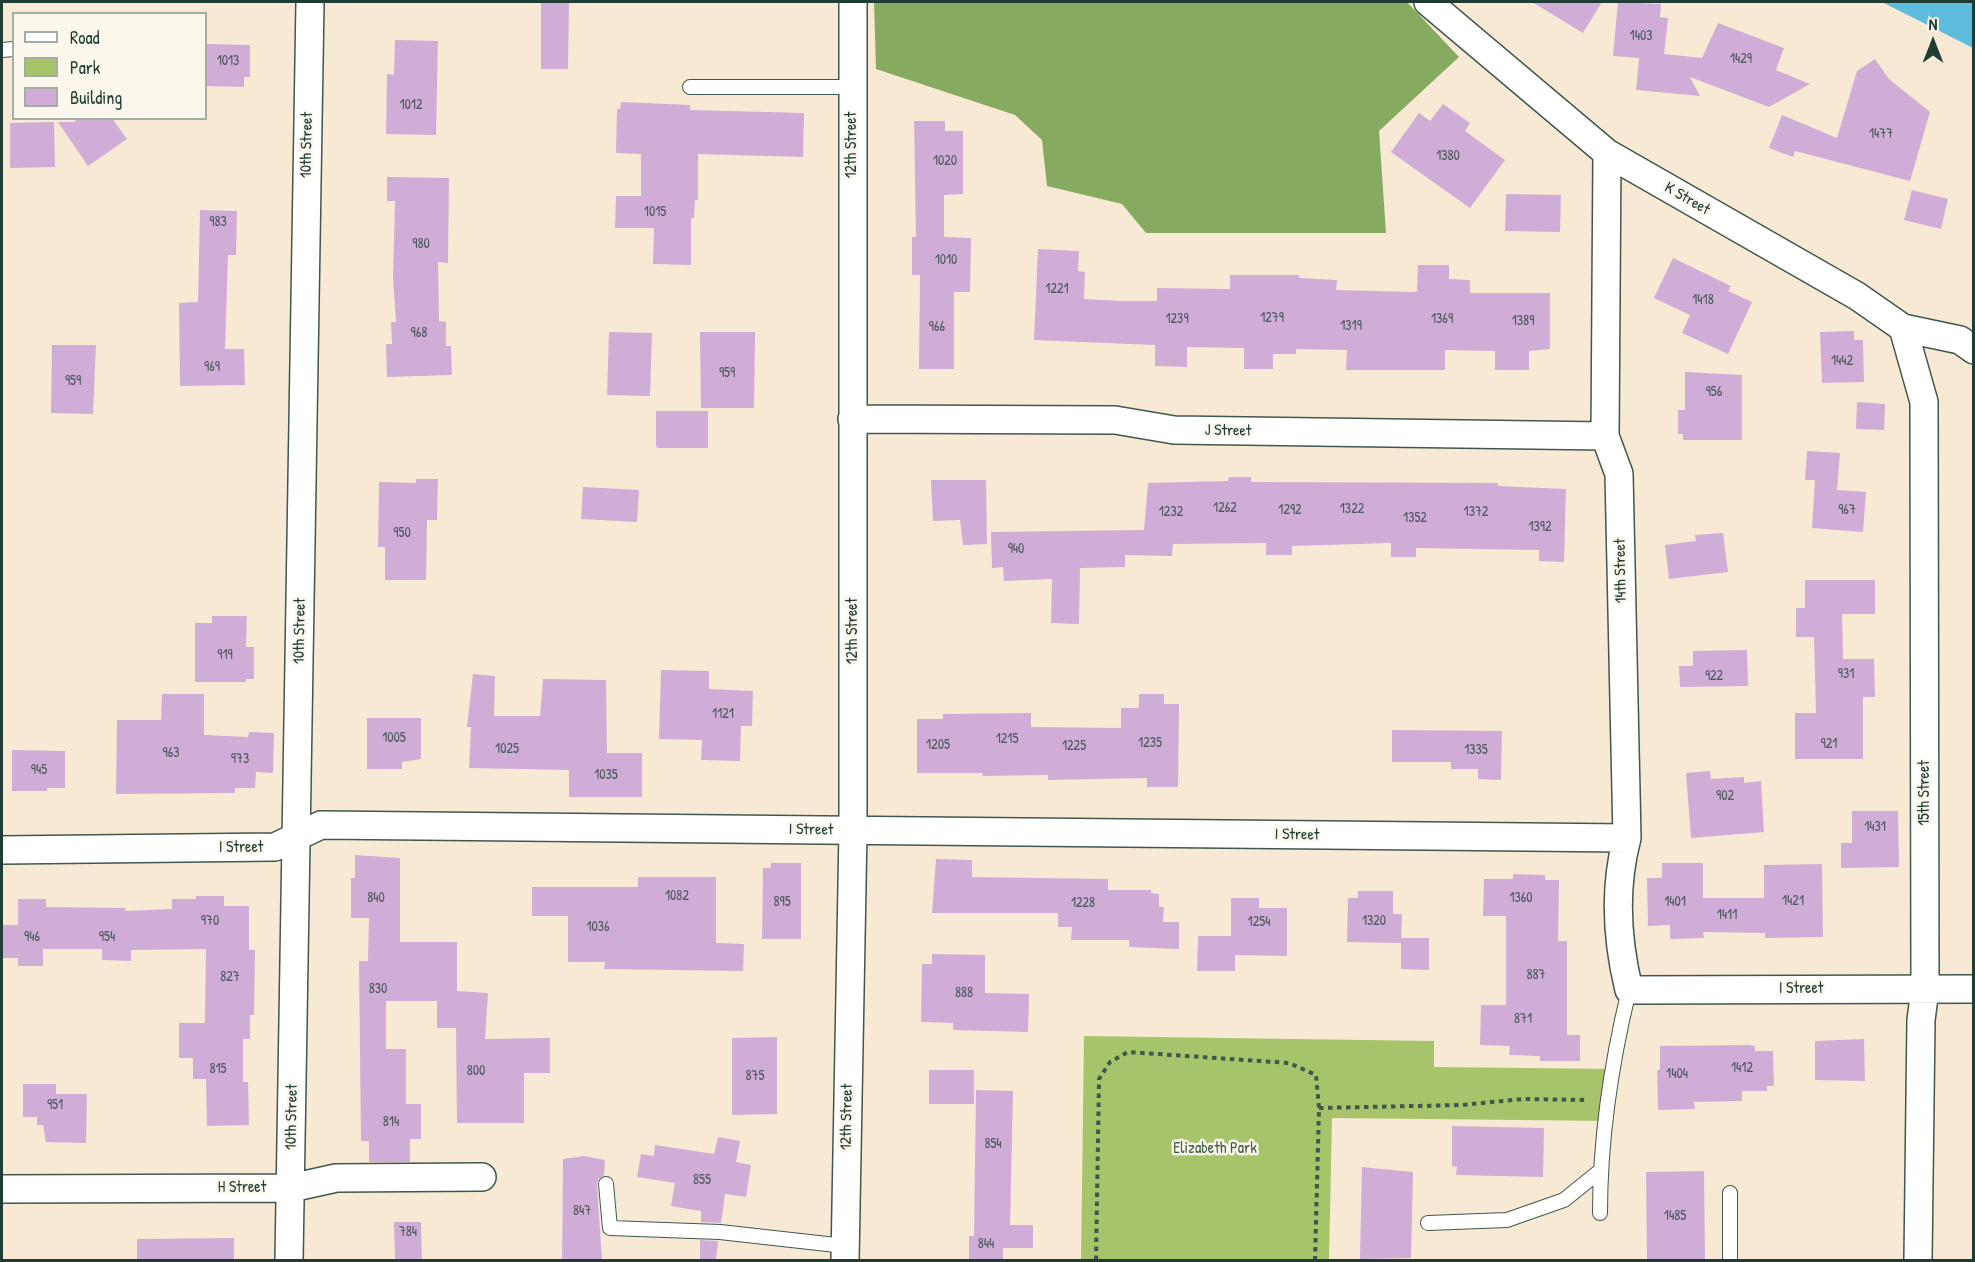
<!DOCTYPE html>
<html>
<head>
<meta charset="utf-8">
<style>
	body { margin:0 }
	#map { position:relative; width:1975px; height:1262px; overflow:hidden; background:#f8e9d5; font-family:"Patrick Hand",sans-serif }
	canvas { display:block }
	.frame { position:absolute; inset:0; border:3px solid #1f3d34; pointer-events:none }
	.legend { position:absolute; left:12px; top:12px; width:195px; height:108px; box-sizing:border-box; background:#fbf7ec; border:2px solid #a3ada2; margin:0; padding:8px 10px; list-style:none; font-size:18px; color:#1f3d34 }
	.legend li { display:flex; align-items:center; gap:12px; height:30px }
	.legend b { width:30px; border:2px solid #a3ada2 }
	.north { position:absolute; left:1903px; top:12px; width:60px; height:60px; -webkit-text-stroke:4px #fbf7ec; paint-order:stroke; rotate:0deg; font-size:16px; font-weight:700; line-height:24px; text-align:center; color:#1f3d34 }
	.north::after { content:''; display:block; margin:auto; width:21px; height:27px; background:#1f3d34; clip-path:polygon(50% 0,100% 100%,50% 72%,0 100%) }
</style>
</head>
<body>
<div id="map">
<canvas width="1975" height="1262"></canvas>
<div class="frame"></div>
<ul class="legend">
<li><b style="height:8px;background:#fff"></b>Road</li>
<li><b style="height:16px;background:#a8c46b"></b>Park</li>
<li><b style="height:16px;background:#d0add7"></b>Building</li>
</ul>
<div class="north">N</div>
</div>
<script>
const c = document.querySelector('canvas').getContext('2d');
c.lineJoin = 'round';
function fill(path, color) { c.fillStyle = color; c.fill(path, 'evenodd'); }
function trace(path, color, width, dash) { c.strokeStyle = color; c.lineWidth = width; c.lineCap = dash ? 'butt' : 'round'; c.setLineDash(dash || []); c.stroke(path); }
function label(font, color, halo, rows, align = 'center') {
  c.font = font + ' "Patrick Hand",sans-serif'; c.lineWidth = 5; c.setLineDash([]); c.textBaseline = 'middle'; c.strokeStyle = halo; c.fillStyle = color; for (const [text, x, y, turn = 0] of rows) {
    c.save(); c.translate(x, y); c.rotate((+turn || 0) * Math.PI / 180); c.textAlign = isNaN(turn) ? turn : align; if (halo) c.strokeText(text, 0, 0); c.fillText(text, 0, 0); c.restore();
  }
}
fill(new Path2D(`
	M1084,1036L1434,1041V1067L1613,1069V1121L1332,1118L1329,1260H1081Z`), '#a8c46b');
fill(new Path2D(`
	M874,2H1407L1459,57L1379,131L1386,233H1146L1122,204L1047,186L1042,140L1015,115L876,69Z`), '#86aa5f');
fill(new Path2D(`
	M1882,2H1973V48Z`), '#5ebcdc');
fill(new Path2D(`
	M541,2H569L568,69H541Z
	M1532,2H1602L1583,33Z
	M1618,2L1661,4L1660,17L1668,18L1664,54L1702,58L1718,23L1784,48L1776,70L1810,84L1769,107L1690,77L1700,96L1636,90L1639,58L1613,56Z
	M395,40L438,41L436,135L386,134L387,74L394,75Z
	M206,44L250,45V77H244V87L206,86Z
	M1875,59L1889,79L1930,112L1910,181L1795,151L1793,157L1769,148L1782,115L1837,138L1857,71Z
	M621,102L690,105V110L804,113L803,157L698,154V200H695L694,218H691V265L653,264L654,228H615L616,196H641V154L616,153L617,109H620Z
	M1443,104L1470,123L1465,131L1505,160L1470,208L1391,152L1419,113L1430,121Z
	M79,118H112L127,139L88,166L58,122H74Z
	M914,121H945V131H963V194L944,195V237L971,238L970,292H954V369H919L920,275H912V237H916Z
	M54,122L55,167L10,168V123Z
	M387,177L449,178L448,263L438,262L439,321L446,322V346H451L452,375L387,377L386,344H392L391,322H396L393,278L395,201H387Z
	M1912,190L1948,199L1941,229L1904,220Z
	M1506,194L1561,195L1560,232L1505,231Z
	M200,210L237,211L236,255H228L225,349H244L245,385L180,386L179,303L198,302Z
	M1038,249L1079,251L1078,271L1085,272L1084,299L1122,301H1157V288L1230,289V275H1299V278L1337,280L1336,290L1414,292L1417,291L1418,265H1449V279L1470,280V293H1550V349L1529,351V370H1495V351L1445,350V370H1346L1347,350L1296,349V354H1273V369H1244V348L1187,347V367L1155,366V345L1034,340Z
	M1673,258L1731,286L1728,291L1752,302L1728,354L1682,333L1690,315L1654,298Z
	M1854,331V340H1863L1864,382L1822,383L1820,332Z
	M609,332L652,333L650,396L607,395Z
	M700,332H755L754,408H701Z
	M52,345H96L93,414L51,413Z
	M1685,372L1742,375V440H1683V434H1678V410H1685Z
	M1857,402L1885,404L1884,430L1856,429Z
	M656,411H708V448H658L656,446Z
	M1807,451L1840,453L1837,490L1866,492L1863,532L1812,528L1815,480H1805Z
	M1229,477H1251V482L1498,483V486L1566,489L1564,562L1539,561V550L1416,548V557H1391V543L1292,546V555H1266V543L1173,544L1172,556L1125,555V567L1080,568L1079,624L1051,623L1052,579L1004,581L1003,567L992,568L991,532L1144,530L1148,483L1228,481Z
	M416,479H438L437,520H427L426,580H385V547H378L379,482L416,483Z
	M931,480H986L987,544L963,545L960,520L933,521Z
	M583,487L639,490L637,522L581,519Z
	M1723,533L1728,572L1669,579L1665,545L1696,541L1695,535Z
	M1805,580H1875V614H1842L1843,659H1874L1875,697H1863V759H1795V713H1816L1814,637H1796V608H1805Z
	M212,616H247L246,647H254V679H246V682H195V623H212Z
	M1747,650L1748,686L1680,687L1679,666H1693V651Z
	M661,670L709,671V689L753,691L752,726H741L740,761L701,760L702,740L659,739Z
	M473,674L495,676L494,716H540L543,679L606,680L607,753H642V797H569V770L469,768L471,727H467Z
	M162,694H204V735L248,737L249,732L274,733L273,773L256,772L255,788H235V793L116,794L117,720H161Z
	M1139,694H1164V704H1179L1178,787H1147V778L1048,780V775L983,776L982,773H917V719H943V714L1031,713V727L1121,728V708H1139Z
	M367,718H421V759L402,762V769H367Z
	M1392,730L1502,731L1501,780L1478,779V769H1451V762H1392Z
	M12,750L65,751V788H47V791H12Z
	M1710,771L1711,779L1744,777V783L1761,781L1764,832L1691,838L1686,773Z
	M1852,811H1898L1899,867L1841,868V843H1852Z
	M355,855L400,858V942H457V991L488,993L485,1039L550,1038V1073H524V1123H457L456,1028H437V1001H386V1049H406V1104H421V1139H410V1162H369V1141H361L359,961H368L369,918H351V878H355Z
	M936,859L972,860V877L1108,879V890H1151V893L1159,894V907H1164L1163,922H1179V949L1129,947V940H1071L1072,927H1058V913H932Z
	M771,863H801V939H762L763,868H771Z
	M1662,863H1703V898H1764V865L1822,864L1823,937L1765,938V933L1703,932L1704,938L1670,939V925L1648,926L1647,878H1662Z
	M1513,874L1545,875V880H1559L1558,941H1567V1035H1580V1061H1540V1056L1509,1055L1510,1046L1480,1045L1481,1005H1506V916H1483L1484,879H1513Z
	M638,877H716V943L744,944L743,971L604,969L605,962H568V916H532V887H638Z
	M1358,891H1393V914H1402L1401,943L1347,942L1348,898H1358Z
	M196,896H224V906H249V950H255L254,1015H250V1039H243V1082H248L249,1125L207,1126L206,1079H193V1058H179V1023H205L206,949L131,950V961L102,960V949H43V966H18V958H3V925H18V899H46V907L126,908L125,911L172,909V899H196Z
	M1231,898H1259V908H1287V956L1235,955V971H1197L1198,936H1231Z
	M1401,938H1429V970L1401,969Z
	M932,954L985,955V993L1029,994L1028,1032L953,1030V1023L921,1022L922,964H932Z
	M777,1037V1114L732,1115V1038Z
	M1864,1039L1865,1081L1815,1080V1041Z
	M1749,1045L1755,1046V1051H1773L1774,1086H1767V1091H1742V1101L1694,1102L1695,1109L1658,1110L1657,1071L1660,1069V1046Z
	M929,1070H974V1104H929Z
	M23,1084H56V1094H87L86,1143L46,1142L43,1125H37V1117H23Z
	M976,1090L1013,1091L1010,1225H1033V1248H1003V1260H969V1236H974Z
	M1452,1126L1544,1128L1543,1177L1456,1175L1457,1167L1452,1166Z
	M718,1137L740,1141L736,1162L751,1165L746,1197L725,1194L721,1223L701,1222V1211L671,1206L675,1183L637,1177L641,1154L654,1156L655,1145L714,1154Z
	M584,1156L605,1160L604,1175L598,1180L597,1185L602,1260H562L563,1159Z
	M1362,1167L1413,1172L1411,1258L1360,1259Z
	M1704,1171L1705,1260H1647L1646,1172Z
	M394,1222H421L422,1260H395Z
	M234,1238V1260H137V1239Z
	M700,1240L718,1241L716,1260H700Z`), '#d0add7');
const service = new Path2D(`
	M2,50L14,49
	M690,87H852
	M606,1184L610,1228L720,1232L845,1246
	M1600,1213C1600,1137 1611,1064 1629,990
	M1428,1223L1507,1220L1564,1200L1600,1171
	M1730,1260V1193`);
const minor = new Path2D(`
	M1428,2L1607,153L1857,296L1903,328L1960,340L1974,350
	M1607,153L1605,436L1619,474L1627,838C1614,887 1617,941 1629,990L1974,989
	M1903,328L1924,402L1925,989L1921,1020L1918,1260
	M852,419L1115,420L1174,430L1605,436
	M2,850L275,847L321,825L1627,838
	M2,1189L291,1188L336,1178L482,1177
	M289,1260L310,2
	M845,1260L853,831V2`);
trace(service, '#40574c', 16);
trace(minor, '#40574c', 30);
trace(new Path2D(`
	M1319,1108L1462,1105L1523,1099L1588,1100
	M1096,1260L1099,1079L1110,1062L1128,1052L1289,1063L1316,1075L1319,1108L1315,1260`), '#40574c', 4, [4.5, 4.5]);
trace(service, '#fff', 14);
trace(minor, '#fff', 27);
label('14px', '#4b595d', null, [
	["1403",1641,36],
	["1429",1741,59],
	["1013",228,61],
	["1012",411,105],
	["1477",1881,134],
	["1380",1448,156],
	["1020",945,161],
	["1015",655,212],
	["983",218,222],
	["980",421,244],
	["1010",946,260],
	["1221",1057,289],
	["1418",1703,300],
	["1279",1272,318],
	["1239",1177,319],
	["1369",1442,319],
	["1389",1523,321],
	["1319",1351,326],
	["966",937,327],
	["968",419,333],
	["1442",1842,361],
	["969",212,367],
	["959",727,373],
	["959",73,381],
	["956",1714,392],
	["1262",1225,508],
	["1322",1352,509],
	["1292",1290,510],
	["967",1847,510],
	["1232",1171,512],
	["1372",1476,512],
	["1352",1415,518],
	["1392",1540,527],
	["950",402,533],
	["940",1016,549],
	["919",225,655],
	["931",1846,674],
	["922",1714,676],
	["1121",723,714],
	["1005",394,738],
	["1215",1007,739],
	["1235",1150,743],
	["921",1829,744],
	["1205",938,745],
	["1225",1074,746],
	["1025",507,749],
	["1335",1476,750],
	["963",171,753],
	["973",240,759],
	["945",39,770],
	["1035",606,775],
	["902",1725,796],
	["1431",1875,827],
	["1082",677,896],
	["840",376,898],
	["1360",1521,898],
	["1421",1793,901],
	["895",782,902],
	["1401",1675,902],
	["1228",1083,903],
	["1411",1727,915],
	["970",210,921],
	["1320",1374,921],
	["1254",1259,922],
	["1036",598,927],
	["946",32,937],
	["954",107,937],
	["887",1536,975],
	["827",230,977],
	["830",378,989],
	["888",964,993],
	["871",1523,1019],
	["1412",1742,1068],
	["815",218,1069],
	["800",476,1071],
	["1404",1677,1074],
	["875",755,1076],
	["951",55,1105],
	["814",391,1122],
	["854",993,1144],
	["855",702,1180],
	["847",582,1211],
	["1485",1675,1216],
	["784",408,1232],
	["844",986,1244]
]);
label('16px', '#1f3d34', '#fbf7ec', [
	["10th Street",307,145,-89],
	["12th Street",852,145,-90],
	["K Street",1687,199,30],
	["J Street",1228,431,1],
	["14th Street",1621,571,-91],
	["10th Street",300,631,-89],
	["12th Street",853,631,-90],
	["15th Street",1925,793,-90],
	["I Street",811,830,1],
	["I Street",1297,835,1],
	["I Street",241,848],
	["I Street",1801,989],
	["10th Street",292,1117,-89],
	["12th Street",847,1117,-89],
	["H Street",242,1188]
]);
label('16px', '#415f42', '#fbf7ec', [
	["Elizabeth Park",1215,1149]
]);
</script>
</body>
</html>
